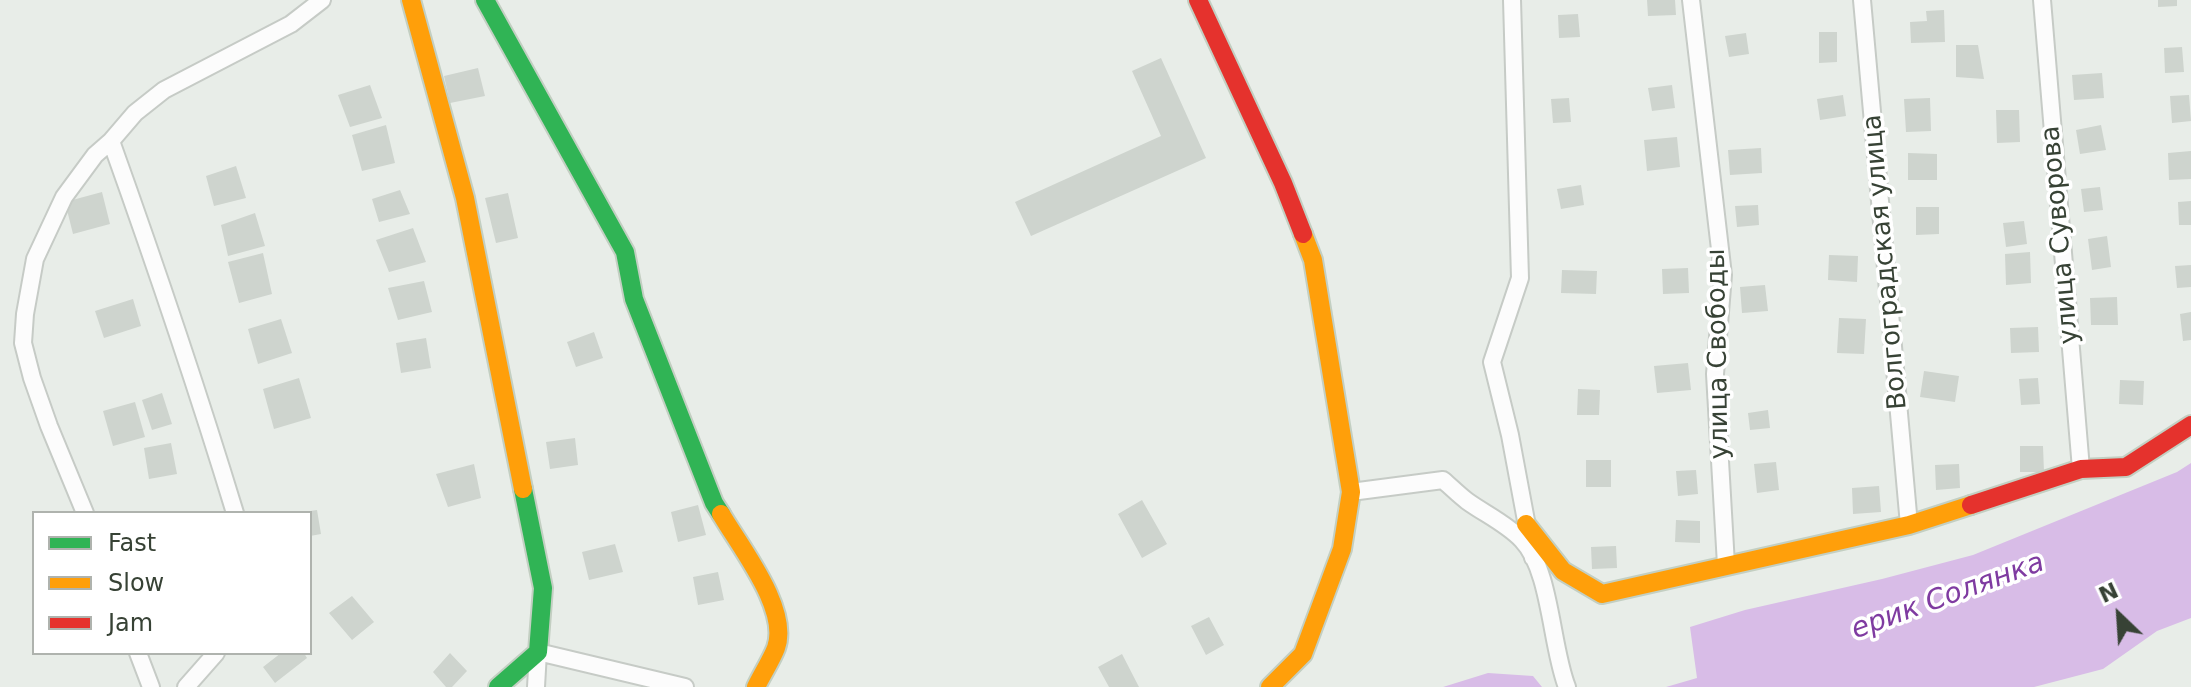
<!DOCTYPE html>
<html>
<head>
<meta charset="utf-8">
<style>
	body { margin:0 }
	#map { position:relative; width:2191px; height:687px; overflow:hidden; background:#e8ede8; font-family:"DejaVu Sans",sans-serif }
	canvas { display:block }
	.legend { position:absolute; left:32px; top:511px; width:280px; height:144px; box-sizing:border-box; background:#fff; border:2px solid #afb3ae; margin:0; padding:10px 14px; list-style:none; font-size:24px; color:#374235 }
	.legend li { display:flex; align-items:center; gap:16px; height:40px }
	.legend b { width:40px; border:2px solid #afb3ae }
	.north { position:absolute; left:2079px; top:575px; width:80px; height:80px; -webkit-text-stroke:6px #fff; paint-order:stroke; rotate:335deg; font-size:22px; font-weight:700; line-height:32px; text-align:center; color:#374235 }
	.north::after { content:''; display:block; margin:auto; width:28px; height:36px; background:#374235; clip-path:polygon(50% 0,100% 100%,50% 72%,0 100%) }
</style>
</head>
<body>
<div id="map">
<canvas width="2191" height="687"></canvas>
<ul class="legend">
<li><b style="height:10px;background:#30b455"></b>Fast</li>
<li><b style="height:10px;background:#ff9f0a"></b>Slow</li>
<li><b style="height:10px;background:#e5322d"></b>Jam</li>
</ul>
<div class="north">N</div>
</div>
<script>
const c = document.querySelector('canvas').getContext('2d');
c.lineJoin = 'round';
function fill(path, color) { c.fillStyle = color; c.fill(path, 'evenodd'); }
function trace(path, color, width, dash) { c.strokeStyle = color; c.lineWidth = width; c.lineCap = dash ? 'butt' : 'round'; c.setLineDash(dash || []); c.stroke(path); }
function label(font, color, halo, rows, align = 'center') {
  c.font = font + ' "DejaVu Sans",sans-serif'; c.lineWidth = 7; c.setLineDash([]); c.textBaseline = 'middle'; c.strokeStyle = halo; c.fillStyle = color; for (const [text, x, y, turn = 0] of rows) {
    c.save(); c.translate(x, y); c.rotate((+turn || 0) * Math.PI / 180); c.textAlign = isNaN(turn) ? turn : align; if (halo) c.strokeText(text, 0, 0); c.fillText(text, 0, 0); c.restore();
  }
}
fill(new Path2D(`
	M2191,463V618L2157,631L2103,669L2034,687H1666L1697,678L1690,627L1745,610L1882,579L1973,555L2177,472Z
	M1488,673L1533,676L1542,687H1443Z`), '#d8bce7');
fill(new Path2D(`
	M1647,0H1675L1676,15L1648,16Z
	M2158,0H2177V6L2158,7Z
	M1944,10L1945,42L1911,43L1910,22L1927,21L1926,11Z
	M1578,14L1580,37L1559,38L1558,15Z
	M1819,32H1837V62L1819,63Z
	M1746,33L1749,54L1729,57L1725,36Z
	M1956,45H1978L1984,79L1956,77Z
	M2182,47L2184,72L2165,73L2164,48Z
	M1161,58L1206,158L1031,236L1015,202L1161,136L1132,71Z
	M478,68L485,96L450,103L444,76Z
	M2102,73L2104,98L2074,100L2072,75Z
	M370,85L382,118L350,127L338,95Z
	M1672,85L1675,108L1652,111L1648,88Z
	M1843,95L1846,116L1820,120L1817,99Z
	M2189,95L2191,121L2172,123L2170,96Z
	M1569,98L1571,122L1553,123L1551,99Z
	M1930,98L1931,131L1906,132L1904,99Z
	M1996,110H2019L2020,142L1997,143Z
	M386,125L395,163L362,171L352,135Z
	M2101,125L2106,150L2080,154L2076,130Z
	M1677,137L1680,167L1647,171L1644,140Z
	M1761,148L1762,173L1730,175L1728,150Z
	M2191,151V179L2169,180L2168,153Z
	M1908,153L1937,154V180H1908Z
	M236,166L246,198L214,206L206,176Z
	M1581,185L1584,205L1561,209L1557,189Z
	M2100,187L2103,210L2084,212L2081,189Z
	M400,190L410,214L379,222L372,199Z
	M102,192L110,224L73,234L65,202Z
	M508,193L518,238L496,243L485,198Z
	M2191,201V225H2179L2178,202Z
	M1758,205L1759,225L1737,227L1735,206Z
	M1916,207H1939V234L1916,235Z
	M255,213L265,246L228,256L221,225Z
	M2024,221L2027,244L2006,247L2003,223Z
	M413,228L426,262L389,272L376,240Z
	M2107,236L2111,267L2092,270L2088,239Z
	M2030,252L2031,283L2006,285L2005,254Z
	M263,253L272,294L239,303L228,262Z
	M1829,255L1858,256L1857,282L1828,280Z
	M2191,265V287L2177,288L2175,266Z
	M1688,268L1689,293L1663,294L1662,269Z
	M1562,270L1597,271L1596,294L1561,293Z
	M424,281L432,312L398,320L388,288Z
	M1765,285L1768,311L1742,313L1740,287Z
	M2117,297L2118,325H2091L2090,298Z
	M133,299L141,326L104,338L95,311Z
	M2191,312V340L2183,341L2180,314Z
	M1839,318L1866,319L1864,354L1837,353Z
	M281,319L292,353L258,364L248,329Z
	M2038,327L2039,352L2011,353L2010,328Z
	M594,332L603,358L576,367L567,342Z
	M426,338L431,368L401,373L396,343Z
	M1688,363L1691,390L1657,393L1654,366Z
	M1924,371L1959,376L1955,402L1920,397Z
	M299,378L311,418L274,429L263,389Z
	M2038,378L2040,404L2021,405L2019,379Z
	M2120,380L2144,381L2143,405L2119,404Z
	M1578,389L1600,390L1599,415H1577Z
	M162,393L172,424L152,430L142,400Z
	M135,402L145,437L113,446L103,411Z
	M1768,410L1770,428L1750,430L1748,413Z
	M575,438L578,465L550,469L546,442Z
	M171,443L177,474L149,479L144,448Z
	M2020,446H2043L2044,472H2020Z
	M1586,460H1611V487H1586Z
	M1776,462L1779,490L1757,493L1754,464Z
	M474,464L481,498L448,507L436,474Z
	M1959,464L1960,488L1936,490L1935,465Z
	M1696,470L1698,494L1678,496L1676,471Z
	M1879,486L1881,512L1853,514L1852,488Z
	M1142,500L1167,544L1142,558L1118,514Z
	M698,505L706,535L678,542L671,512Z
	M317,510L321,534L310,536V511Z
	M1676,520L1700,521V543L1675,542Z
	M615,544L623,572L589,580L582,552Z
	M1616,546L1617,568L1592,569L1591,547Z
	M718,572L724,600L698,605L693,577Z
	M352,596L374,622L352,640L329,613Z
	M1209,617L1224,645L1206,655L1191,626Z
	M281,653H304L307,658L275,683L263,667Z
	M450,653L467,671L452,687H446L433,672Z
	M1122,654L1139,687H1109L1098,667Z`), '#ced4ce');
const street = new Path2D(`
	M1512,0L1520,278L1492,362L1510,435L1533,558
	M1691,0L1723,275L1715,374L1726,565
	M1862,0L1909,525
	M2042,0L2081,469
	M111,141C155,264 197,388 235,513
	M1351,492L1443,480C1451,487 1459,495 1467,501C1485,514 1507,524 1522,540C1551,570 1551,647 1567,687
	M85,513L49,426L32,378L23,343L25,314L35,259L64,197L95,155L111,141L135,113L164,90L291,24L322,0
	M138,653L151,687
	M186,687L216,653
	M536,687L538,652L685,687`);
const fast = new Path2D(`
	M485,0L625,252L634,299L714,503L721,514
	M498,687L538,652L543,588L523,489`);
const slow = new Path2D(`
	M411,0L465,198L523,489
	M721,514C740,547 790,609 776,648C771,661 762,674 756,687
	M1526,524L1563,571L1602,594L1909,525L1971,505
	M1270,687L1303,654L1342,549L1351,492L1313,260L1303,234`);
const jam = new Path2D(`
	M1198,0L1283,183L1303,234
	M1971,505L2081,469L2126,467L2191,425`);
trace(street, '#c6cbc6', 20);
trace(fast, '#c3cfc2', 22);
trace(slow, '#c3cfc2', 22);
trace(jam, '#c3cfc2', 22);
trace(street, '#fcfcfc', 16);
trace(fast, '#30b455', 18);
trace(slow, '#ff9f0a', 18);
trace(jam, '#e5322d', 18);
label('26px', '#374235', '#fff', [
	["улица Суворова",2061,235,-95],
	["Волгоградская улица",1886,262,-95],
	["улица Свободы",1719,354,-91]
]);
label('italic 28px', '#7f3ba1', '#fff', [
	["ерик Солянка",1948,597,-20]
]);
</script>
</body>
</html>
